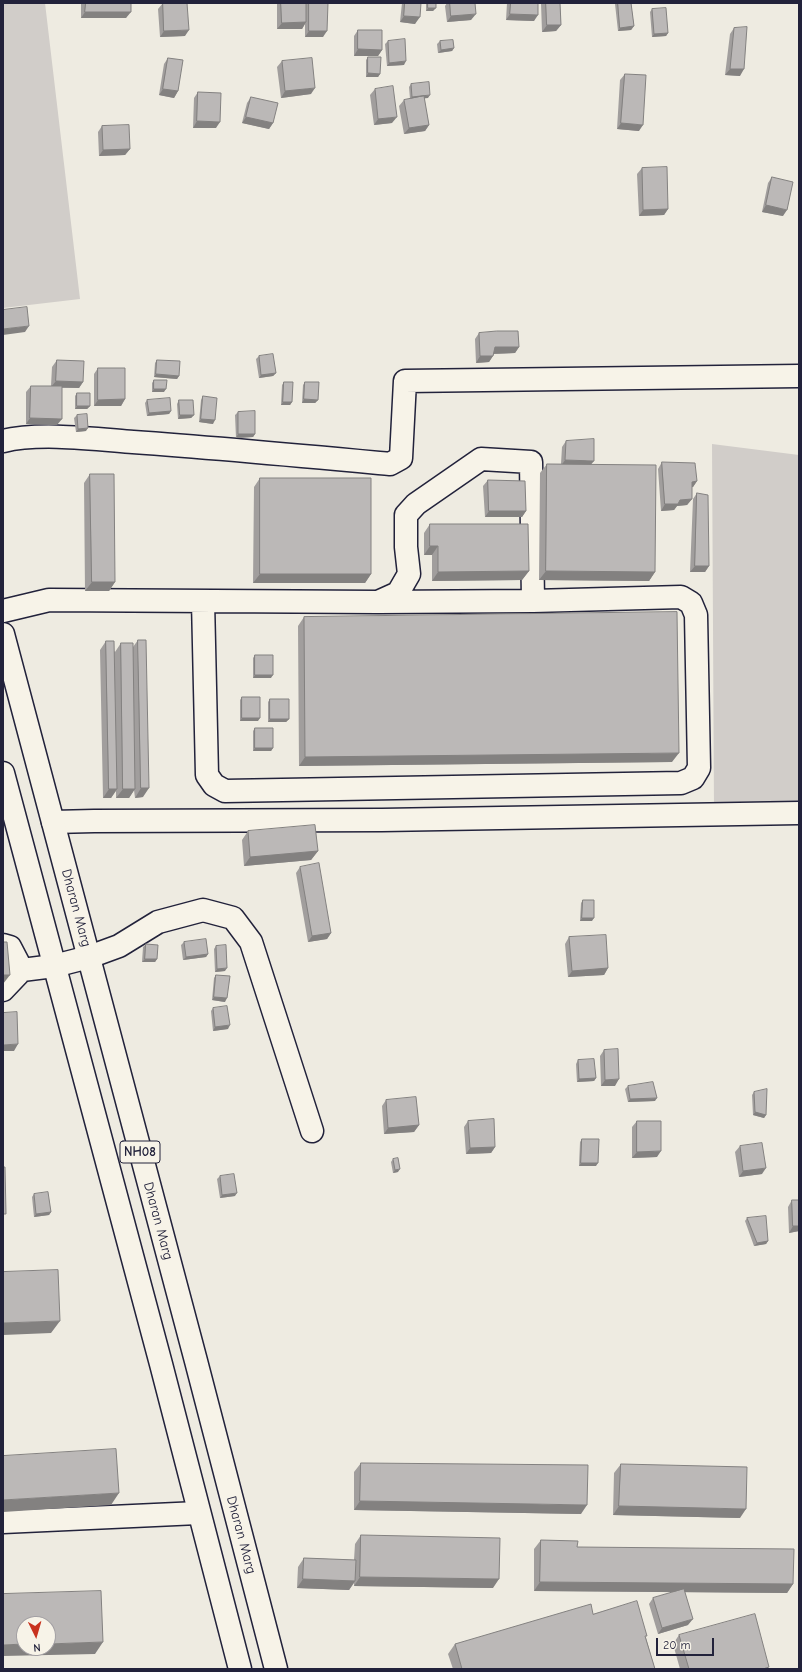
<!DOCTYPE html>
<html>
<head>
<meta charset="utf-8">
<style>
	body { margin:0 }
	#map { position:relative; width:802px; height:1672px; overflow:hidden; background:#eeebe1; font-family:"Comic Neue",sans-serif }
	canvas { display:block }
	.frame { position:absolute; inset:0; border:4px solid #22223b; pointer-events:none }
	.north { position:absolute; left:16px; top:1616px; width:40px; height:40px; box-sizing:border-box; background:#f7f3e8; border:1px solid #a29fa3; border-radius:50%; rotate:175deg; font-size:11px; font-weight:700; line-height:16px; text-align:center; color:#22223b }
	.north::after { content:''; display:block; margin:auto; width:14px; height:18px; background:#c8321e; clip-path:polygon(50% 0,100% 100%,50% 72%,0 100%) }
	.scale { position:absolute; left:656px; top:1638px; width:58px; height:18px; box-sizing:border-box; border:2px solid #22223b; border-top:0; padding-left:5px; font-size:12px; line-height:14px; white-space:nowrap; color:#22223b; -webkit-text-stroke:3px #f7f3e8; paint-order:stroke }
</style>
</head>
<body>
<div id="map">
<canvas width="802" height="1672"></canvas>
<div class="frame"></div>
<div class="north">N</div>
<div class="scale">20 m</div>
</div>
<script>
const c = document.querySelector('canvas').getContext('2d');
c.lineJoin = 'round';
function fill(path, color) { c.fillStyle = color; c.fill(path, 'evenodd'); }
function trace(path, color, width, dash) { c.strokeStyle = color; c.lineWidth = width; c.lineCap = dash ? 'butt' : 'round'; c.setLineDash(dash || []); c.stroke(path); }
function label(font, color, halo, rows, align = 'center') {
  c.font = font + ' "Comic Neue",sans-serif'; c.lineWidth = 4; c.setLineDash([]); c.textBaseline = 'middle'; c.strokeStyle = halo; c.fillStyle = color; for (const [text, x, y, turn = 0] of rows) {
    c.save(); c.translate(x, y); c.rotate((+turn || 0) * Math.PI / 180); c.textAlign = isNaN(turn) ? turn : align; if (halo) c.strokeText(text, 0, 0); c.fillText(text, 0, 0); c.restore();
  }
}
fill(new Path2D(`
	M3,3H45L80,299L3,308Z
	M712,444L799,455V809L714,810Z`), '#d1cdc9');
const minor = new Path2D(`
	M3,441C39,432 95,439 133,442C219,448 304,456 390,464L401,458L405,381L799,376
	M203,601L207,775L214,785L225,791L681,783L693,778L699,768L696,615L691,603L681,597L533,601L378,602
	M3,611L49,600L378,602L398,593L409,574L406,547V515L416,504L481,459L531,462L533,601
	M53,822L94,821L382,820L799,813
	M3,945L10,947L22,970
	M3,990L22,970L54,966L89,957L119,946L158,922L203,910L233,918L251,942L312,1131
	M3,1522L198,1513`);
const major = new Path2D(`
	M3,634L196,1361L276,1669
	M3,773L161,1364L240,1669`);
trace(minor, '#22223b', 25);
trace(major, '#22223b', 25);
trace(minor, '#f7f3e8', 22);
trace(major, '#f7f3e8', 22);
fill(new Path2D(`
	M81,3H131L126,18H81Z
	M163,3L185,36L160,37L158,9Z
	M277,3H328L323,37H305V24L302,29H277Z
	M402,3H421L415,24L400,22Z
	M426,3H436L433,11H426Z
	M447,3H475L471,20L447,22L445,6Z
	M507,3H538L534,21L506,20Z
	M541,3H560L561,25L556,31L542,32Z
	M616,3H631L634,26L631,30L618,31L615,4Z
	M652,9L668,33L666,36L652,37L650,12Z
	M734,28L740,76L725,75L730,34Z
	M358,30L382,50L378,56H354V36Z
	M388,41L404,65L387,66L385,44Z
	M440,41L454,48L452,51L438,53L437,44Z
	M368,57L380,74L378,77H366V60Z
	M168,58L178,91L174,98L159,95L164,64Z
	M282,61L311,94L281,98L277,67Z
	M625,74L639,131L617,129L620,80Z
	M411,84L428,98H424L429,125L425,131L404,134L399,106L404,100L410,99L409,87Z
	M375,89L392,123L374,125L370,95Z
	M198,92L216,128H193L194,98Z
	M251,97L273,123L269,129L242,123L247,103Z
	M102,126L130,149L125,155L99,156L98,132Z
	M642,168L668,209L664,215L639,216L637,174Z
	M772,177L783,216L762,212L768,183Z
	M479,333L519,347L515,353L494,354L489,362L476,363L475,339Z
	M259,356L276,373L273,376L259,378L256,359Z
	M57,360L83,382L79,388H62L57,425L26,424V392L31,386H51L52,367Z
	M157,360L179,376L177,379L154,377L155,363Z
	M98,368L125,399L121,406H94V374Z
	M154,380L164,392H152V383Z
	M284,382L292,402L290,405H281L282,385Z
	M305,382L318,400L315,403H302L303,385Z
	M77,393L90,406L87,409H75V396Z
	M203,396L213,424L199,422L201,400Z
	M147,400L171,411L169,414L147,416L145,403Z
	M179,400L194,415L191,418L178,419L177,404Z
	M238,412L255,434L253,437L236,438L235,415Z
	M77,415L86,431L76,432L74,418Z
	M566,441L591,465L655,572L649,581L539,580L540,473L547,464H561L562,447Z
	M662,462L697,481L693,487H692V499L687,505L677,506L674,510L661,511L658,469Z
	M90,474L115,582L109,591H85L84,483Z
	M260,478L371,574L365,583H253L254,487Z
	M488,480L526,511L522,517H485L483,486Z
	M697,493L709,566L705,572H690L693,499Z
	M430,524L529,571L522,580L432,581V555H424V533Z
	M304,617L672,762L299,766L298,626Z
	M138,640L143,797L135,798L134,790L129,798H116V791L111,798H103L100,650L106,641L115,652L121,643L133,647Z
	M255,655L271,678H253V658Z
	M242,697L258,721H240V700Z
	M270,699L289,719L286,722H268V702Z
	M255,728L273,748L271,751H253V731Z
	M248,831L318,851L311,860L244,866L242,840Z
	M300,867L331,933L327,939L308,942L296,873Z
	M583,900L592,921H580L581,903Z
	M569,937L608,968L604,975L568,977L565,944Z
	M184,942L208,954L206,957L183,960L181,945Z
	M146,944L157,959L155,962H142L143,947Z
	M216,946L225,971L215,972L214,949Z
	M216,975L225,1002L212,1000L214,978Z
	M213,1008L228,1029L213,1031L211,1011Z
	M604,1050L615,1086H601L600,1056Z
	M578,1060L596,1078L594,1081L577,1082L576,1064Z
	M628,1086L655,1101L628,1102L625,1089Z
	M754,1092L766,1115L764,1118L753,1115L752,1095Z
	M386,1100L419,1125L414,1132L384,1134L382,1106Z
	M468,1121L495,1147L491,1153L466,1154L464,1127Z
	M637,1121L657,1157L632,1158V1127Z
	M582,1139L596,1166H579L580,1142Z
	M740,1146L762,1174L739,1177L735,1152Z
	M393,1159L398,1172L393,1173L391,1162Z
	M220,1176L235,1196L220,1198L217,1179Z
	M34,1194L51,1212L49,1215L34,1217L32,1197Z
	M792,1200L799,1231L789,1233L788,1207Z
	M747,1218L768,1241L766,1244L754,1246L745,1221Z
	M361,1463L581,1514L354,1510V1472Z
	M621,1464L740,1518L613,1515L614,1473Z
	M361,1535L493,1588L354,1586V1583L349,1590L297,1588L298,1567L304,1558L354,1560L355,1544Z
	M541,1540L577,1547L793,1584L787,1593L685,1592L688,1625L658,1634L649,1604L653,1598L673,1592L534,1591V1549Z
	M593,1614L646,1638L655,1669H453L448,1654L455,1644Z
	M679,1635L768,1669H680L673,1644Z`), '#a19e9d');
fill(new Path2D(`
	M428,8H436L433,11H426Z
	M85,12H131L126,18H81Z
	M476,14L471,20L447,22L451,16Z
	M510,14L538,15L534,21L506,20Z
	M404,16L420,17L415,24L400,22Z
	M306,22L302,29H277L282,23Z
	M547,25H561L556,31L542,32Z
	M634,26L631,30L618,31L620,28Z
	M189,30L185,36L160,37L164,31Z
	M309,31H327L323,37H305Z
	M668,33L666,36L652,37L654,34Z
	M454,48L452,51L438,53L441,50Z
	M358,49L382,50L378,56H354Z
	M406,61L404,65L387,66L389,63Z
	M730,69H744L740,76L725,75Z
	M368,73L380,74L378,77H366Z
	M315,88L311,94L281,98L285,91Z
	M163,89L178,91L174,98L159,95Z
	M430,95L428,98L410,100L412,97Z
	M246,117L273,123L269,129L242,123Z
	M397,117L392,123L374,125L378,119Z
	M197,121L220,122L216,128H193Z
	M621,123L643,125L639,131L617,129Z
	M429,125L425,131L404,134L409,128Z
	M130,149L125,155L99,156L103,150Z
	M766,205L787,210L783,216L762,212Z
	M668,209L664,215L639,216L643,210Z
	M29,326L25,332L3,335V329Z
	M495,347H519L515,353L490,354Z
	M480,356H493L489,362L476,363Z
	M276,373L273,376L259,378L261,375Z
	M156,374L179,376L177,379L154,377Z
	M56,381L83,382L79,388L51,387Z
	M154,389H166L164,392H152Z
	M125,399L121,406H94L98,400Z
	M304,399L318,400L315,403H302Z
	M283,402H292L290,405H281Z
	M77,406H90L87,409H75Z
	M171,411L169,414L147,416L149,413Z
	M180,415H194L191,418L178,419Z
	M30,418L62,419L57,425L26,424Z
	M201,419L215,420L213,424L199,422Z
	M88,428L86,431L76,432L78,429Z
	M238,434H255L253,437L236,438Z
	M565,460L594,461L589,467L561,466Z
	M697,481L693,487L688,488L692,482Z
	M692,499L687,505L677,506L674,510L661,511L665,504L680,500Z
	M489,511H526L522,517H485Z
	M430,546H438L432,555H424Z
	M695,566H709L705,572H690Z
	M529,571L522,580L432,581L438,572Z
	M546,571L655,572L649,581L539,580Z
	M260,574H371L365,583H253Z
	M92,582H115L109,591H85Z
	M255,675H273L271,678H253Z
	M242,718H260L258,721H240Z
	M270,719H289L286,722H268Z
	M255,748H273L271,751H253Z
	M679,753L672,762L299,766L305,757Z
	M141,788H149L143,797L135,798Z
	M109,789H117L111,798H103Z
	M123,789H135L129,798H116Z
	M318,851L311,860L244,866L250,857Z
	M582,918H594L592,921H580Z
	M331,933L327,939L308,942L312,936Z
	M208,954L206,957L183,960L186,957Z
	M145,959H157L155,962H142Z
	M227,968L225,971L215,972L217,969Z
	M608,968L604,975L568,977L572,971Z
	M3,975H10L3,984Z
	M214,997L227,998L225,1002L212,1000Z
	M230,1025L228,1029L213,1031L215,1027Z
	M18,1044L14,1051H3V1045Z
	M596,1078L594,1081L577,1082L579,1079Z
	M619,1079L615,1086H601L605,1080Z
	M657,1098L655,1101L628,1102L630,1099Z
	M755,1112L766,1115L764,1118L753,1115Z
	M419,1125L414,1132L384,1134L388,1128Z
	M495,1147L491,1153L466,1154L470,1148Z
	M661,1151L657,1157L632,1158L637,1152Z
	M581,1163H598L596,1166H579Z
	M766,1168L762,1174L739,1177L743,1171Z
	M400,1169L398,1172L393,1173L395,1170Z
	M237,1193L235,1196L220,1198L222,1195Z
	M51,1212L49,1215L34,1217L36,1214Z
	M793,1226H799V1231L789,1233Z
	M768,1241L766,1244L754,1246L757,1243Z
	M60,1321L51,1333L3,1335V1323Z
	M119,1493L111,1505L3,1512V1500Z
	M360,1501L587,1505L581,1514L354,1510Z
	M619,1506L746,1509L740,1518L613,1515Z
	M360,1577L499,1579L493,1588L354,1586Z
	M303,1579L355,1581L349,1590L297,1588Z
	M540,1582L793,1584L787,1593L534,1591Z
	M693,1619L688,1625L658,1634L662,1628Z
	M103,1642L95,1654L3,1656V1645L24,1644V1648H48V1644Z`), '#838180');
const building = new Path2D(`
	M86,3H131V12H85Z
	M163,3H187L189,30L164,31Z
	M281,3H306V22L282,23Z
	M309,3H328L327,31H309Z
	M405,3H421L420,17L404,16Z
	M428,3H436V8H428Z
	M450,3H475L476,14L451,16Z
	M511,3H538V15L510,14Z
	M546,3H560L561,25H547Z
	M618,3H631L634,26L620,28Z
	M666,8L668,33L654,34L652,9Z
	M747,27L744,69H730L734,28Z
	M358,30H382V50L358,49Z
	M405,39L406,61L389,63L388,41Z
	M453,40L454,48L441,50L440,41Z
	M368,57H381L380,74L368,73Z
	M168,58L183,60L178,91L163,89Z
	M312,58L315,88L285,91L282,61Z
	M625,74L646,75L643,125L621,123Z
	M429,82L430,95L412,97L411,84Z
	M393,86L397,117L378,119L375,89Z
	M198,92L221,93L220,122L197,121Z
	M424,96L429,125L409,128L404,100Z
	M251,97L278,103L273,123L246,117Z
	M129,125L130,149L103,150L102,126Z
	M667,167L668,209L643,210L642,168Z
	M772,177L793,182L787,210L766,205Z
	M27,307L29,326L3,329V310Z
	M497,331H518L519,347H495L493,356H480L479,333Z
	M273,354L276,373L261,375L259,356Z
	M57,360L84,361L83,382L56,381Z
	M157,360L180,361L179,376L156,374Z
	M98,368H125V399L98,400Z
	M154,380H167L166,389H154Z
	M284,382H293L292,402H283Z
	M305,382H319L318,400L304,399Z
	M31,386H62V419L30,418Z
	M77,393H90V406H77Z
	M203,396L217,398L215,420L201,419Z
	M170,398L171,411L149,413L147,400Z
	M179,400H193L194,415H180Z
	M255,411V434H238V412Z
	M87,414L88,428L78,429L77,415Z
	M594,439V461L565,460L566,441Z
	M662,462L695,463L697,481L692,482V499L680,500L678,504H665Z
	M547,464L656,465L655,572L546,571Z
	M90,474H114L115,582H92Z
	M260,478H371V574H260Z
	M488,480L525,481L526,511H489Z
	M697,493L708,495L709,566H695Z
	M430,524H528L529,571L438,572V546H430Z
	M677,612L679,753L305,757L304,617Z
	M138,640H146L149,788H141Z
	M106,641H114L117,789H109Z
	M121,643H133L135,789H123Z
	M255,655H273V675H255Z
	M242,697H260V718H242Z
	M270,699H289V719H270Z
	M255,728H273V748H255Z
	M315,825L318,851L250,857L248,831Z
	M319,863L331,933L312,936L300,867Z
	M583,900H594V918H582Z
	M606,935L608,968L572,971L569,937Z
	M206,939L208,954L186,957L184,942Z
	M3,942H7L10,975H3Z
	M146,944L158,945L157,959H145Z
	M226,945L227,968L217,969L216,946Z
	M216,975L230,976L227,998L214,997Z
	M227,1006L230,1025L215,1027L213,1008Z
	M17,1012L18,1044L3,1045V1013Z
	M618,1049L619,1079L605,1080L604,1050Z
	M594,1059L596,1078L579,1079L578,1060Z
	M653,1082L657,1098L630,1099L628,1086Z
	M767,1089L766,1115L755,1112L754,1092Z
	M416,1097L419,1125L388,1128L386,1100Z
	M494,1119L495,1147L470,1148L468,1121Z
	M637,1121H661V1151L637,1152Z
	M582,1139H599L598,1163H581Z
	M762,1143L766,1168L743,1171L740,1146Z
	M398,1158L400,1169L395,1170L393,1159Z
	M3,1167H5L6,1214H3Z
	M234,1174L237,1193L222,1195L220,1176Z
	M48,1192L51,1212L36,1214L34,1194Z
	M792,1200H799V1226H793Z
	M766,1216L768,1241L757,1243L747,1218Z
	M58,1270L60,1321L3,1323V1272Z
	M116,1449L119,1493L3,1500V1456Z
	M361,1463L588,1465L587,1505L360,1501Z
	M621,1464L747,1467L746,1509L619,1506Z
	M361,1535L500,1538L499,1579L360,1577Z
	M541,1540L578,1541L577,1547L794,1549L793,1584L540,1582Z
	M304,1558L356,1560L355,1581L303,1579Z
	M684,1589L693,1619L662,1628L653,1598Z
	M101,1591L103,1642L48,1644V1624H24V1644L3,1645V1594Z
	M637,1601L647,1636H645L655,1669H462L455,1644L591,1604L593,1614Z
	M755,1614L769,1667L763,1669H689L679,1635Z`);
fill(building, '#bbb8b7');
trace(building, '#838180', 1);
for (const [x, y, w] of [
	[140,1152,40]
]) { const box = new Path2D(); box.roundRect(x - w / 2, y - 11, w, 22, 3); c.fillStyle = '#f7f3e8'; c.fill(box); trace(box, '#22223b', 1); }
label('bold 13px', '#22223b', null, [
	["NH08",140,1152]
]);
label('14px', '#22223b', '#f7f3e8', [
	["Dharan Marg",76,908,75],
	["Dharan Marg",158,1221,75],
	["Dharan Marg",241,1535,75]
]);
</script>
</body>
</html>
